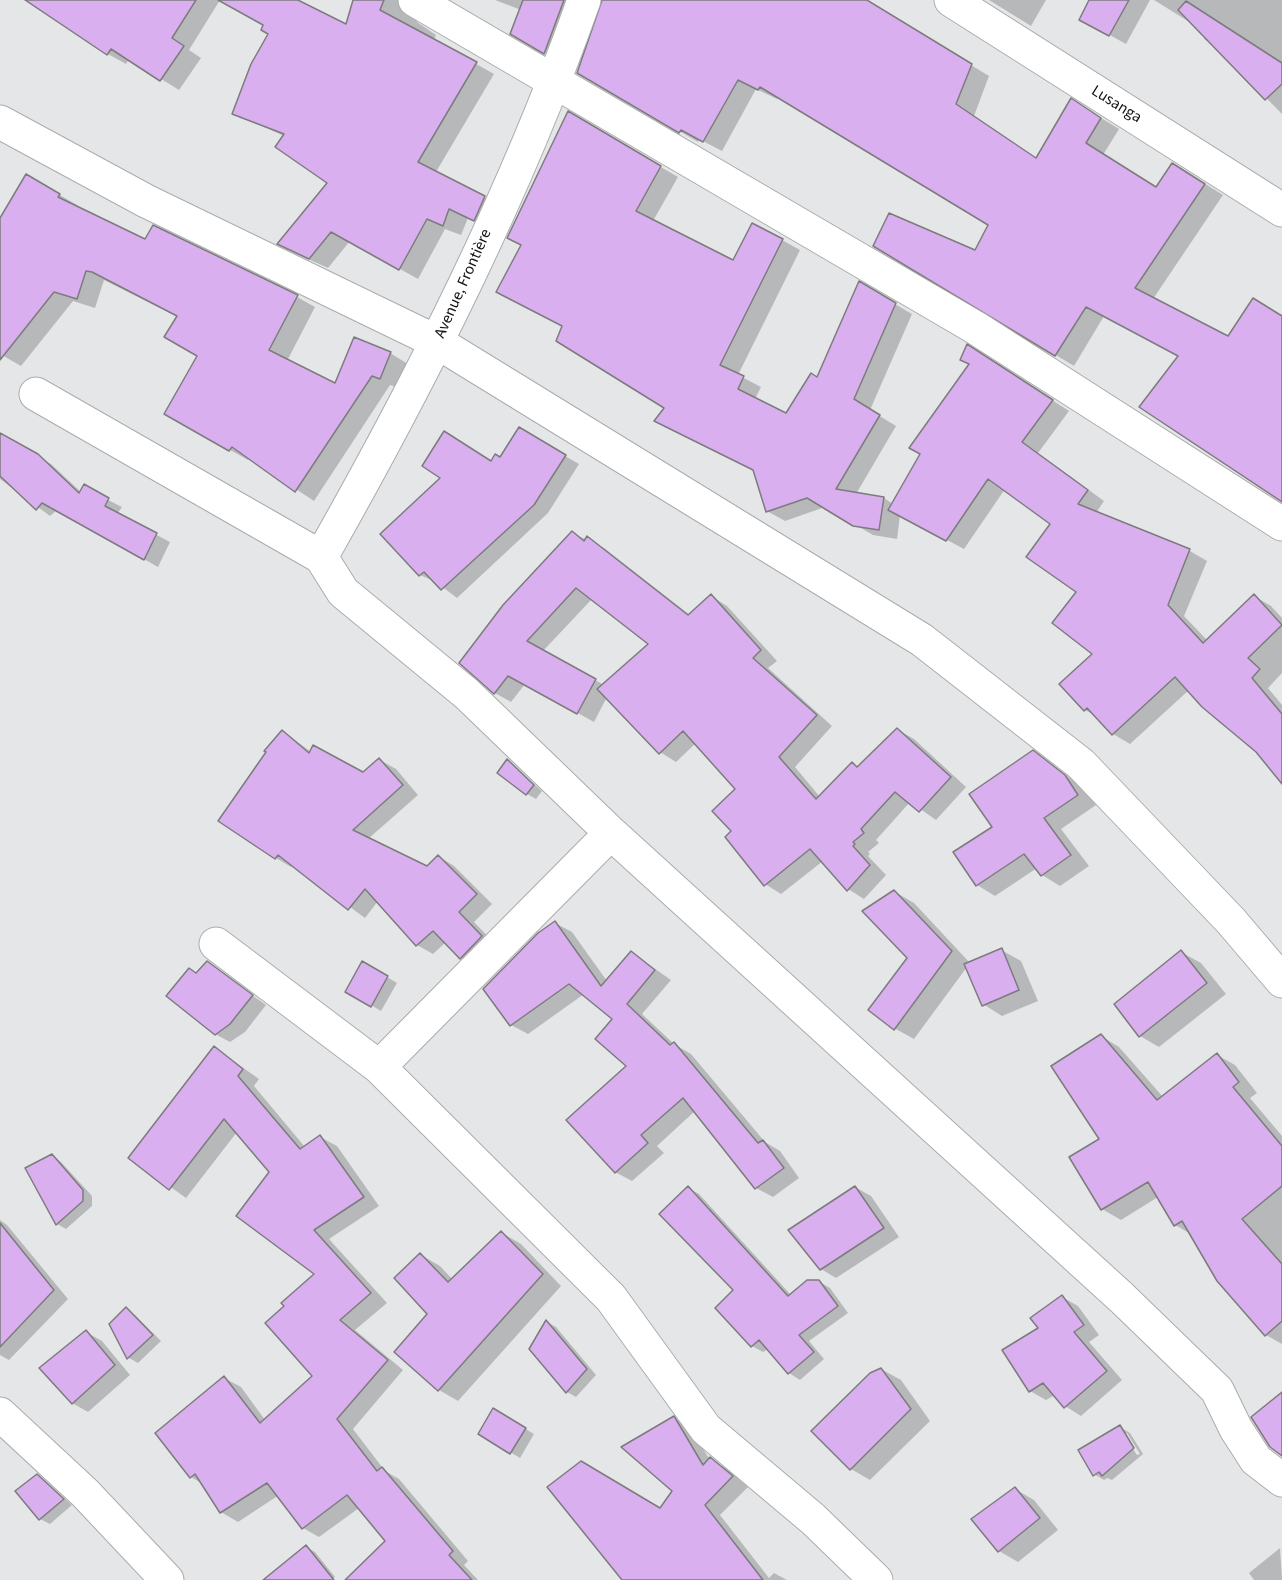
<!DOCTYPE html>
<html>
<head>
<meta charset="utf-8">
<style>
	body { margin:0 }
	canvas { display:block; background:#e5e6e8 }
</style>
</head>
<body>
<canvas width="1282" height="1580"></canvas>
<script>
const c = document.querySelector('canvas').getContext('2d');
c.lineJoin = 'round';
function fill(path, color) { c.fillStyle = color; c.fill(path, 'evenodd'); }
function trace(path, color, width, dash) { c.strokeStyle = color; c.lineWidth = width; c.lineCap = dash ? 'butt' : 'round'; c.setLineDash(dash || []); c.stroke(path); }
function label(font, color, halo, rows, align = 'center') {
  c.font = font + ' "Source Sans 3",sans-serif'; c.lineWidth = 6; c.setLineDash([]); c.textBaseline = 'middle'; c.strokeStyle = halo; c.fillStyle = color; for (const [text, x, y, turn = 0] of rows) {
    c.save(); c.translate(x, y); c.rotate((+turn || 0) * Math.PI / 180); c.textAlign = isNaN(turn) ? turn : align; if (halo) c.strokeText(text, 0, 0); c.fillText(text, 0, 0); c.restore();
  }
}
fill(new Path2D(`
	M60,0H296L347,26L355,0H418L414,12L417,22L436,35L434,40L494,74L436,172L503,207L492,230L468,218L461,235L445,229L418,279L350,241L328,268L297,254L279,243L329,182L284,136L234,113L270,34L265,25L220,0L189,50L201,58L179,90L129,59L126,64L108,54Z
	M495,0H587L563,63L512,33L521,10Z
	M604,0H864L989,76L974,116L1037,159L1090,111L1119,129L1103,155L1157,188L1191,175L1223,195L1153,299L1229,338L1282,317V501L1180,356L1104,316L1074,366L875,246L975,252L990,224L779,96L777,99L756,89L722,151L699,139L698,142L579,72Z
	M989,0H1046L1031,26Z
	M1091,0H1150L1126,44L1081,19Z
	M1154,0H1282V114L1215,46L1204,39L1207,33Z
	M568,113L678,177L653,221L734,262L782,240L800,250L738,375L761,387L755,399L786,415L818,379L860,284L912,314L870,410L896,426L856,494L884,498L893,504L984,356L1069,411L1038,453L1104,501L1096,513L1190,551L1207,561L1184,616L1207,640L1254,596L1271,606L1282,618V673L1268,688L1282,705V781L1257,751L1189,690L1130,744L1113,734L1098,717L1085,710L1095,654L1078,592L1052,524L1005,489L964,549L900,515L897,539L873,535L825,507L785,521L767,511L755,470L666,408L563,326L522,245Z
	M27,176L77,205L75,207L146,241L297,297L315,307L287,361L336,385L390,353L408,364L398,388L390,385L314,501L249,458L248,460L166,414L199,356L178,317L104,280L95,308L73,301L21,366L0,354V221Z
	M519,429L579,464L548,513L457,598L436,582L420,575L382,534L443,477L501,459Z
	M0,434L51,464L81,492L84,486L108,500L122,507L117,514L170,542L158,567L57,510L50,516L0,479Z
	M572,533L604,548L690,615L711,596L727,606L777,661L768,668L832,726L795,767L820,797L852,764L859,767L898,730L914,739L966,787L936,820L910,802L876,840L879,843L868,852L870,854L868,856L886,875L864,899L848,889L823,861L781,894L765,884L733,831L738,789L696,743L676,762L660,752L607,697L594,722L525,684L511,702L495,693ZM592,599L650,644L604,685L543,651Z
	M283,731L311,752L363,774L380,760L396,769L418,795L368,839L427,868L438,856L454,866L492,904L474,922L497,946L477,967L461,958L446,942L433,954L417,945L378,901L365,918L293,865L291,867L276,858Z
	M1033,752L1083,787L1096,805L1061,829L1089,866L1060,886L1042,875L1037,868L995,896L977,885L994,827Z
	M508,761L542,791L536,799L527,794Z
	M895,892L914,903L970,963L1001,950L1021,961L1038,1001L1002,1016L983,1004L967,967L914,1039L894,1028L909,958Z
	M555,923L572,932L607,981L632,953L671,980L642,1014L674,1044L691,1054L765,1142L780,1151L799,1178L773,1197L756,1188L695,1111L657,1146L664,1153L632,1181L615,1172L628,1066L614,1019L584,994L528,1034L511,1025Z
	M1181,952L1201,963L1226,994L1159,1047L1140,1036Z
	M207,963L266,1005L245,1032L230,1042L215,1034Z
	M363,963L397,983L381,1011L347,991Z
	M1101,1036L1119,1047L1163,1097L1217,1055L1235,1065L1257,1093L1250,1098L1282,1136V1344L1266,1335L1191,1234L1175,1225L1158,1197L1121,1220L1102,1209L1071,1158L1101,1139Z
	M215,1048L259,1079L254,1086L305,1147L320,1137L337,1146L379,1206L329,1239L387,1303L355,1330L403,1370L353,1429L385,1471L399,1479L468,1561L464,1565L478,1580H347L387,1541L359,1508L319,1537L303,1528L279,1495L238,1522L221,1512L203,1484L191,1477L224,1378L241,1387L265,1420L315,1376L316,1274L271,1172L237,1132L186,1198L130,1158Z
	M52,1156L61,1162L92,1196V1206L66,1229L57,1224Z
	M855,1187L871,1196L899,1237L836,1278L821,1269Z
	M688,1188L699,1194L791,1295L818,1281L830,1288L848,1313L809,1341L824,1359L800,1380L789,1373L768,1349L763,1352L752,1346L735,1290Z
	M0,1220L7,1225L68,1299L9,1360L0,1355Z
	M502,1233L521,1244L561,1286L458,1401L439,1390L396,1352L429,1314L421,1255L440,1266L453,1280Z
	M1062,1297L1078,1306L1099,1335L1089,1342L1122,1380L1081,1416L1065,1406L1055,1395L1046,1400L1030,1391L1040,1328Z
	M126,1309L135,1315L161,1341L138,1363L129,1358L110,1324Z
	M547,1322L556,1327L596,1375L576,1397L567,1392L530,1349Z
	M86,1332L102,1341L130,1375L88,1412L72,1403Z
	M881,1369L901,1380L930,1421L870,1480L851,1469Z
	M494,1410L534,1434L520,1458L480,1434Z
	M674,1418L690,1428L710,1460L727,1469L748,1487L720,1515L769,1578L774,1573L787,1580H627L661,1509L674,1491Z
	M1120,1427L1130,1433L1143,1454L1112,1480L1107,1478L1104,1480L1094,1474ZM1123,1433H1127L1140,1454L1137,1455Z
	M37,1475L72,1505L50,1524L40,1519L17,1492Z
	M1015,1489L1034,1500L1058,1530L1018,1562L999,1551Z
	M306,1547L315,1552L335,1577L331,1580H299Z
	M1280,1548L1282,1580H1254L1249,1573Z`), '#0003');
const building = new Path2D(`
	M25,0H196L172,38L184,46L160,81L111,49L107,55Z
	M218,0H298L346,24L353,0H384L380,10L477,62L418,162L485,196L474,221L449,209L443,226L427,219L399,270L331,232L309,259L277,244L327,183L275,147L284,134L232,114L251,64L268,34L261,30L263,25Z
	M523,0H564L544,54L510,34Z
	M602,0H867L972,64L956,104L1036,158L1071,98L1101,118L1086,143L1156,187L1172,163L1205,184L1135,288L1228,336L1253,298L1282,316V502L1139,407L1178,356L1086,307L1055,356L873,246L889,213L975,250L988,225L760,87L758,90L738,80L703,142L681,130L679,133L577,73Z
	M1089,0H1129L1109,36L1079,20Z
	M1186,1L1282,63V84L1265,100L1178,10Z
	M568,111L661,166L636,211L733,260L752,223L783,239L720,365L744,376L738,389L786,413L811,373L817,377L859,281L896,303L854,399L880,415L836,489L884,497L879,530L853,526L807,498L766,512L753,470L654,421L664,408L556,341L562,326L496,292L521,245L507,238Z
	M26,174L60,194L58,197L145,239L153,225L298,295L269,350L335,383L354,337L391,352L380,379L372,376L295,492L232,447L229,451L164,414L197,356L164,337L177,316L92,272L86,271L77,299L54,292L0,360V218Z
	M967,344L1053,400L1022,442L1088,490L1078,504L1190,549L1168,605L1203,643L1254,594L1282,625L1248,658L1260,669L1252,678L1282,714V784L1256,752L1202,707L1175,677L1112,735L1087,708L1084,711L1059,684L1092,654L1052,623L1076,592L1026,557L1050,524L988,479L946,541L888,510L920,454L909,448L969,364L960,360Z
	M519,427L566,455L534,505L441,590L424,572L419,576L380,534L440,478L422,466L444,431L491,461L495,454L500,457Z
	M0,433L38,454L79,493L84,484L109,498L105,506L157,533L144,560L42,503L36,510L0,476Z
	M572,531L584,541L587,536L688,615L711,594L761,650L753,658L817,715L779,757L816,799L852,762L857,767L897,728L951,777L919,812L895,792L861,829L864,833L853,842L855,844L853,846L870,865L847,891L810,849L764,886L725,837L731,831L712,811L735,789L683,731L659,754L597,689L648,644L576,588L527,641L596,679L577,714L508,676L494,694L459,663L503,605Z
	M282,730L309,753L313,745L363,772L379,758L403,785L353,830L427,866L438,855L477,894L459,912L482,936L460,959L433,931L416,946L365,889L348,910L278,855L275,859L218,821L266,752L264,751Z
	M1033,750L1065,775L1078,795L1044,818L1071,855L1041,876L1024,854L976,886L953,852L992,827L969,794Z
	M507,759L534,785L526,795L497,773Z
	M894,890L952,951L894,1030L868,1010L907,958L862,911Z
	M555,921L601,986L631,951L655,970L627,1004L670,1045L674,1042L758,1143L763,1140L784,1168L755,1189L683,1098L641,1135L648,1143L615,1173L566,1120L626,1066L595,1039L612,1019L569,984L510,1026L483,989L538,933Z
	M1002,948L1019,990L982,1006L964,964Z
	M1181,950L1207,983L1139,1037L1114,1004Z
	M207,961L253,995L230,1024L215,1035L166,996L189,968L196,973Z
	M362,961L388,976L371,1007L345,992Z
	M1101,1034L1157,1100L1217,1053L1239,1082L1233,1087L1282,1146V1186L1242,1219L1282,1264V1321L1265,1336L1217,1281L1182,1221L1174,1226L1148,1182L1101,1210L1069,1157L1099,1139L1051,1066Z
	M214,1046L243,1069L238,1076L300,1149L320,1135L364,1197L314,1230L371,1293L340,1320L388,1360L337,1419L377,1471L382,1467L453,1551L449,1555L472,1580H345L385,1541L347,1495L302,1529L267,1483L220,1513L195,1474L190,1478L155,1433L224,1376L260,1423L312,1376L265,1323L284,1306L281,1303L314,1274L236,1216L269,1172L224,1119L169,1190L128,1158Z
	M52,1154L83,1190V1201L56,1225L25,1168Z
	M688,1186L788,1296L807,1280H819L838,1306L799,1335L814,1352L788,1374L759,1340L751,1347L715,1308L733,1290L659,1214Z
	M855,1186L884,1228L820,1270L788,1230Z
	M0,1223L54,1290L0,1347Z
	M501,1231L543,1274L438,1391L394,1352L427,1314L394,1278L420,1253L448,1282Z
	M1062,1295L1084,1325L1074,1332L1107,1371L1064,1408L1043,1383L1029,1392L1002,1350L1038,1328L1030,1318Z
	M126,1307L153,1335L127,1359L109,1324Z
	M546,1320L587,1369L566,1393L529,1349Z
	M86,1330L115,1365L72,1404L39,1368Z
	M881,1368L911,1409L850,1470L811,1431L870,1373Z
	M1282,1392V1456L1270,1447L1251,1417Z
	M493,1408L526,1428L510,1454L478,1434Z
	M674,1416L703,1465L710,1457L733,1476L705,1505L763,1580H622L547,1487L581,1461L660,1508L672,1491L621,1447Z
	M1120,1425L1134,1448L1102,1476L1099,1472L1093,1476L1078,1450Z
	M37,1474L64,1499L39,1520L15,1491Z
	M1015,1487L1040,1518L998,1552L971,1519Z
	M306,1545L334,1580H263Z`);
fill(building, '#daafef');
trace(building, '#7c7b7d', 1.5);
const minor = new Path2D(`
	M415,0L976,328L1282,524
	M951,0L1282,210
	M0,122L146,201L437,342L922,640L1081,764L1231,921L1282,981
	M36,394L321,557L343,592L467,694L611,833L1122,1298L1217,1390L1236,1429L1256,1460L1282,1480
	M321,557C422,379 516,193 584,0
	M216,944L379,1067L611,1298L706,1429L813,1519L876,1580
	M379,1067L611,833
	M0,1414L85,1493L167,1580`);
trace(minor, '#aaacad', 35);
trace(minor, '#fff', 33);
label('16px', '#141415', '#fff', [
	["Lusanga",1116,105,32],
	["Avenue, Frontière",464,284,-66]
]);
</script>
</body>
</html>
